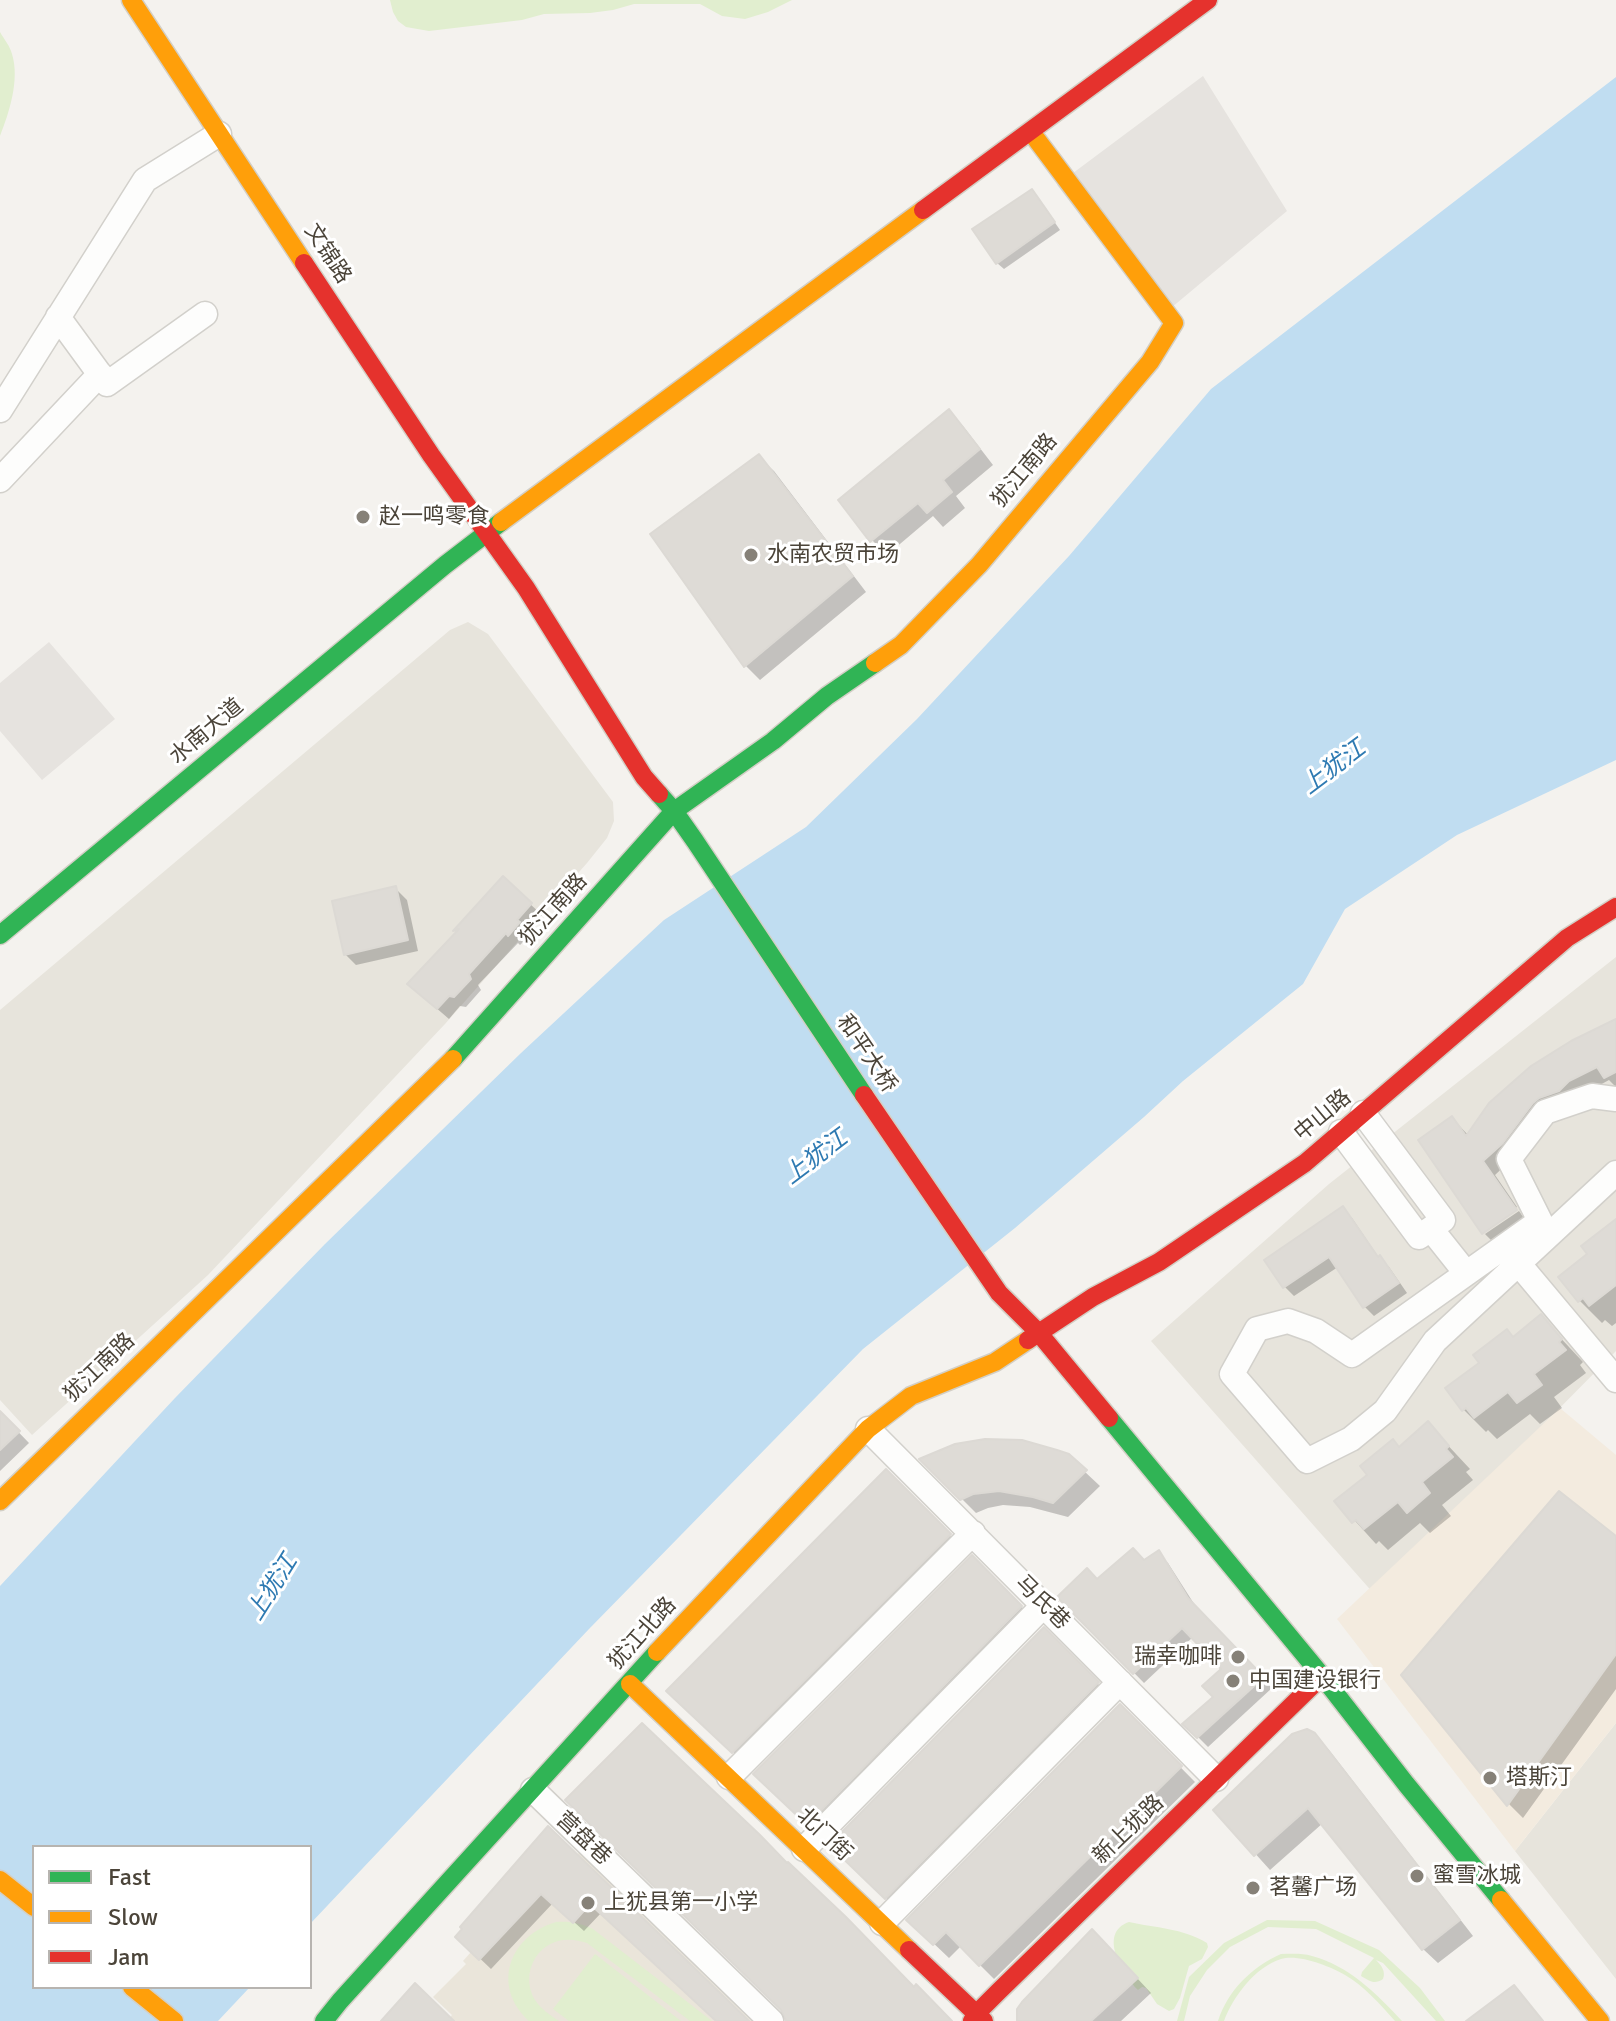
<!DOCTYPE html>
<html>
<head>
<meta charset="utf-8">
<style>
	body { margin:0 }
	#map { position:relative; width:1616px; height:2021px; overflow:hidden; background:#f4f2ee; font-family:Signika,sans-serif }
	canvas { display:block }
	.legend { position:absolute; left:32px; top:1845px; width:280px; height:144px; box-sizing:border-box; background:#fff; border:2px solid #b7b4b0; margin:0; padding:10px 14px; list-style:none; font-size:24px; color:#4b4439 }
	.legend li { display:flex; align-items:center; gap:16px; height:40px }
	.legend b { width:40px; border:2px solid #b7b4b0 }
</style>
</head>
<body>
<div id="map">
<canvas width="1616" height="2021"></canvas>
<ul class="legend">
<li><b style="height:10px;background:#30b455"></b>Fast</li>
<li><b style="height:10px;background:#ff9f0a"></b>Slow</li>
<li><b style="height:10px;background:#e5322d"></b>Jam</li>
</ul>
</div>
<script>
const c = document.querySelector('canvas').getContext('2d');
c.lineJoin = 'round';
function fill(path, color) { c.fillStyle = color; c.fill(path, 'evenodd'); }
function trace(path, color, width, dash) { c.strokeStyle = color; c.lineWidth = width; c.lineCap = dash ? 'butt' : 'round'; c.setLineDash(dash || []); c.stroke(path); }
function label(font, color, halo, rows, align = 'center') {
  c.font = font + ' Signika,"Noto Sans SC",sans-serif'; c.lineWidth = 6; c.setLineDash([]); c.textBaseline = 'middle'; c.strokeStyle = halo; c.fillStyle = color; for (const [text, x, y, turn = 0] of rows) {
    c.save(); c.translate(x, y); c.rotate((+turn || 0) * Math.PI / 180); c.textAlign = isNaN(turn) ? turn : align; if (halo) c.strokeText(text, 0, 0); c.fillText(text, 0, 0); c.restore();
  }
}
fill(new Path2D(`
	M468,622L488,634L613,802L614,821L607,838L587,863L445,1024L208,1275L32,1435L0,1400V1010L450,630Z
	M1616,957V1351L1375,1595L1151,1341L1329,1184Z
	M1616,1723V1979L1515,1851Z`), '#e7e4dc');
fill(new Path2D(`
	M1560,1408L1616,1455V1723L1515,1851L1337,1619Z`), '#f3ebdf');
fill(new Path2D(`
	M585,1846L766,2021H447L452,2015L433,1997L466,1964L463,1961L471,1952L480,1960Z`), '#eae5da');
fill(new Path2D(`
	M390,0H792L768,12L745,19L722,16L700,4H634L613,10L590,13L544,14L522,20L429,31L406,27L398,21L393,12Z
	M0,32C4,39 10,46 12,54C20,80 9,113 0,136Z
	M1267,1920L1315,1921L1379,1950L1420,1988L1445,2021H1436L1383,1963L1376,1960C1381,1965 1386,1971 1383,1979C1374,1985 1370,1981 1361,1976L1362,1972L1374,1958L1316,1929L1268,1927L1230,1947L1207,1970L1190,1996L1184,2021H1177L1189,1977L1224,1943Z
	M556,1922C570,1921 580,1923 593,1929L712,2021H690L587,1943C577,1940 566,1938 555,1942C532,1950 522,1979 535,2000C541,2009 550,2015 559,2021H529C491,1986 509,1936 556,1922Z
	M1129,1922C1156,1928 1182,1928 1207,1943L1208,1947L1202,1959L1189,1966L1180,1998L1174,2009L1169,2011L1157,2004L1146,1988L1142,1987L1138,1990C1123,1975 1097,1933 1129,1922Z
	M595,1954L681,2021H569L553,2009Z
	M1281,1954C1291,1954 1302,1953 1312,1956C1349,1966 1376,1993 1402,2021H1395C1382,2006 1363,1985 1345,1975C1329,1966 1299,1954 1281,1959C1255,1967 1233,1997 1224,2021H1218C1228,1990 1252,1967 1281,1954Z`), '#e1eecf');
fill(new Path2D(`
	M1203,76L1287,211L1159,318L1057,185Z
	M49,642L115,719L42,780L0,731V683Z`), '#e6e3df');
fill(new Path2D(`
	M1616,77V760L1457,835L1345,909L1303,984L1183,1081L1144,1117L1015,1228L863,1349L589,1629L310,1924V1847H34V1987H250L218,2021H0V1586L175,1398L325,1244L521,1053L664,920L806,827L917,719L1069,556L1211,389Z`), '#c0ddf1');
fill(new Path2D(`
	M1038,198L1060,230L1004,269L997,263Z
	M949,412L963,426L993,465L956,496L965,508L943,527L933,516L887,555L872,540Z
	M759,457L774,471L866,592L760,680L745,665Z
	M503,879L542,915L527,932L530,935L520,945L518,943L478,985L481,990L466,1007L460,1006L449,1019L420,994L458,933L456,931Z
	M396,889L407,900L418,951L356,965L345,954Z
	M1616,1021V1087L1609,1080L1554,1110L1515,1156L1495,1175L1517,1207L1483,1231L1452,1118L1469,1136Z
	M1343,1209L1352,1218L1379,1258L1389,1267L1407,1293L1374,1316L1364,1306L1338,1267L1294,1296L1285,1287Z
	M1519,1211L1528,1224L1497,1246L1485,1234Z
	M1616,1221V1323L1612,1326L1605,1320L1602,1323L1580,1301L1561,1277L1590,1254Z
	M1541,1317L1583,1362L1580,1365L1586,1373L1554,1397L1562,1408L1540,1424L1530,1414L1497,1439L1488,1430L1486,1432L1464,1410L1448,1389Z
	M0,1413L29,1443L0,1471Z
	M1428,1424L1470,1469L1466,1472L1473,1480L1442,1505L1451,1516L1430,1533L1420,1523L1388,1550L1379,1541L1376,1544L1337,1501Z
	M1068,1456L1100,1486L1068,1517L1030,1507L1003,1505L988,1508L976,1513L922,1459Z
	M886,1471L964,1550L748,1766L669,1691Z
	M1616,1538V1689L1523,1818L1509,1804L1403,1675Z
	M1158,1553L1168,1563L1198,1610L1272,1688L1208,1747L1185,1724L1216,1697L1224,1669L1193,1637L1144,1683L1060,1597L1144,1562Z
	M972,1558L1036,1621L823,1838L756,1774Z
	M1044,1630L1112,1698L901,1912L831,1845Z
	M1120,1706L1195,1782L994,1979L961,1946L949,1958L909,1920Z
	M1313,1734L1329,1750L1473,1936L1438,1963L1423,1949L1323,1823L1270,1870L1216,1810Z
	M549,1829L747,2021H717L602,1912L584,1931L553,1903L491,1969L468,1947Z
	M1107,1946L1151,1993L1121,2021H1022Z`), '#0003');
const building = new Path2D(`
	M1032,189L1055,222L996,264L972,229Z
	M949,409L980,449L943,480L952,492L927,513L918,503L870,542L838,500Z
	M759,454L853,576L744,667L650,534Z
	M503,876L532,903L517,920L520,922L508,936L506,933L469,974L471,979L454,997L449,996L437,1009L407,984L459,929L453,931Z
	M396,886L408,940L344,955L332,901Z
	M1616,1019V1072L1604,1078L1597,1067L1569,1081L1559,1091L1539,1098L1533,1103L1503,1143L1483,1161L1517,1210L1482,1234L1418,1140L1452,1116L1466,1136L1489,1103L1531,1066L1571,1041Z
	M1343,1206L1378,1257L1380,1255L1399,1283L1363,1308L1329,1257L1283,1288L1264,1260Z
	M1616,1219V1285L1589,1306L1583,1298L1578,1302L1558,1277L1587,1254L1581,1246Z
	M1541,1314L1562,1339L1559,1342L1566,1350L1534,1374L1542,1385L1517,1403L1508,1392L1474,1418L1466,1408L1462,1411L1445,1388L1479,1363L1473,1355L1507,1329L1513,1337Z
	M0,1411L20,1431L0,1450Z
	M1428,1421L1449,1446L1446,1449L1453,1457L1422,1482L1430,1493L1407,1513L1398,1502L1364,1529L1356,1520L1352,1523L1334,1501L1367,1475L1360,1466L1393,1439L1399,1447Z
	M985,1439L1022,1440L1057,1450L1069,1454L1087,1470L1053,1503L1033,1497L999,1491L973,1494L960,1500L919,1459L955,1444Z
	M886,1469L951,1534L732,1753L666,1691Z
	M1559,1491L1616,1536V1654L1507,1806L1401,1675Z
	M1133,1548L1144,1560L1159,1550L1188,1598L1264,1677L1197,1738L1182,1724L1213,1697L1202,1686L1221,1669L1182,1628L1133,1674L1057,1597L1087,1568L1097,1579Z
	M972,1555L1022,1606L807,1825L753,1774Z
	M1044,1627L1099,1682L885,1899L829,1845Z
	M1120,1704L1182,1766L979,1966L946,1932L933,1945L906,1920Z
	M642,1723L760,1835L787,1863L788,1862L846,1917L914,1987L916,1984L952,2021H786L781,2010L565,1800Z
	M1307,1729L1315,1733L1460,1920L1422,1950L1308,1808L1254,1856L1213,1810L1292,1734Z
	M548,1826L749,2021H716L590,1904L573,1923L541,1894L479,1960L455,1937L462,1929L460,1927Z
	M1092,1929L1138,1978L1091,2021H1017V2009L1022,2002Z
	M415,1983L454,2021H381Z
	M1514,1985L1543,2021H1466Z`);
fill(building, '#dedbd6');
trace(building, '#dcd9d4', 2);
const street = new Path2D(`
	M58,317L107,384L205,314
	M0,410L145,180L219,134
	M0,480L100,374
	M1616,1099L1592,1096L1545,1112L1509,1159L1540,1221L1352,1355L1316,1331L1288,1321L1257,1329L1232,1374L1307,1461L1351,1439L1385,1411L1435,1341L1616,1173
	M1341,1132L1419,1237L1443,1220L1363,1113
	M1431,1229L1466,1273
	M1518,1263L1616,1380
	M868,1429L1216,1779
	M729,1777L973,1533
	M533,1790L771,2021
	M804,1849L1044,1605
	M882,1923L1120,1682`);
const fast = new Path2D(`
	M659,794L674,811L695,841L864,1095
	M0,935L445,565L501,522
	M453,1059L674,811L773,741L827,696L875,663
	M1109,1418L1322,1676L1406,1784L1501,1900
	M324,2021L340,2001L657,1652`);
const slow = new Path2D(`
	M131,0L304,263
	M501,522L923,210
	M875,663L901,645L979,565L1150,362L1174,323L1031,132
	M0,1501L453,1059
	M657,1652L868,1429L911,1396L995,1362L1028,1340
	M630,1684L909,1950
	M0,1880L34,1907
	M1501,1900L1600,2021
	M132,1987L174,2021`);
const jam = new Path2D(`
	M923,210L1208,0
	M304,263L431,455L526,588L644,777L659,794
	M864,1095L999,1293L1038,1332L1109,1418
	M1028,1340L1093,1297L1159,1262L1305,1163L1567,938L1616,907
	M909,1950L984,2021
	M972,2021L977,2013L998,1992L1322,1676`);
trace(street, '#d2d0cb', 27);
trace(fast, '#d3cfc5', 21);
trace(slow, '#d3cfc5', 21);
trace(jam, '#d3cfc5', 21);
trace(street, '#fdfdfc', 24);
trace(fast, '#30b455', 18);
trace(slow, '#ff9f0a', 18);
trace(jam, '#e5322d', 18);
for (const [x, y, r, color] of [
	[363,517,8,"#868178"],
	[751,555,8,"#868178"],
	[1238,1657,8,"#868178"],
	[1233,1681,8,"#868178"],
	[1490,1778,8,"#868178"],
	[1417,1876,8,"#868178"],
	[1253,1888,8,"#868178"],
	[588,1903,8,"#868178"]
]) { const dot = new Path2D(); dot.arc(x, y, r, 0, 2 * Math.PI); c.fillStyle = color; c.fill(dot); trace(dot, '#fff', 3); }
label('22px', '#4b4439', '#fff', [
	["文锦路",327,254,57],
	["犹江南路",1025,471,-50],
	["水南大道",207,732,-40],
	["犹江南路",554,910,-48],
	["和平大桥",866,1054,56],
	["中山路",1323,1116,-40],
	["犹江南路",100,1368,-44],
	["马氏巷",1042,1603,45],
	["犹江北路",643,1634,-48],
	["新上犹路",1129,1830,-44],
	["北门街",824,1835,43],
	["营盘巷",583,1839,43]
]);
label('22px', '#4b4439', '#fff', [
	["赵一鸣零食",379,517],
	["水南农贸市场",767,555],
	["瑞幸咖啡",1222,1657,"right"],
	["中国建设银行",1249,1681],
	["塔斯汀",1506,1778],
	["蜜雪冰城",1433,1876],
	["茗馨广场",1269,1888],
	["上犹县第一小学",604,1903]
], 'left');
label('italic 24px', '#2e7ab2', '#fff', [
	["上犹江",1334,768,-37],
	["上犹江",816,1158,-37],
	["上犹江",273,1588,-58]
]);
</script>
</body>
</html>
